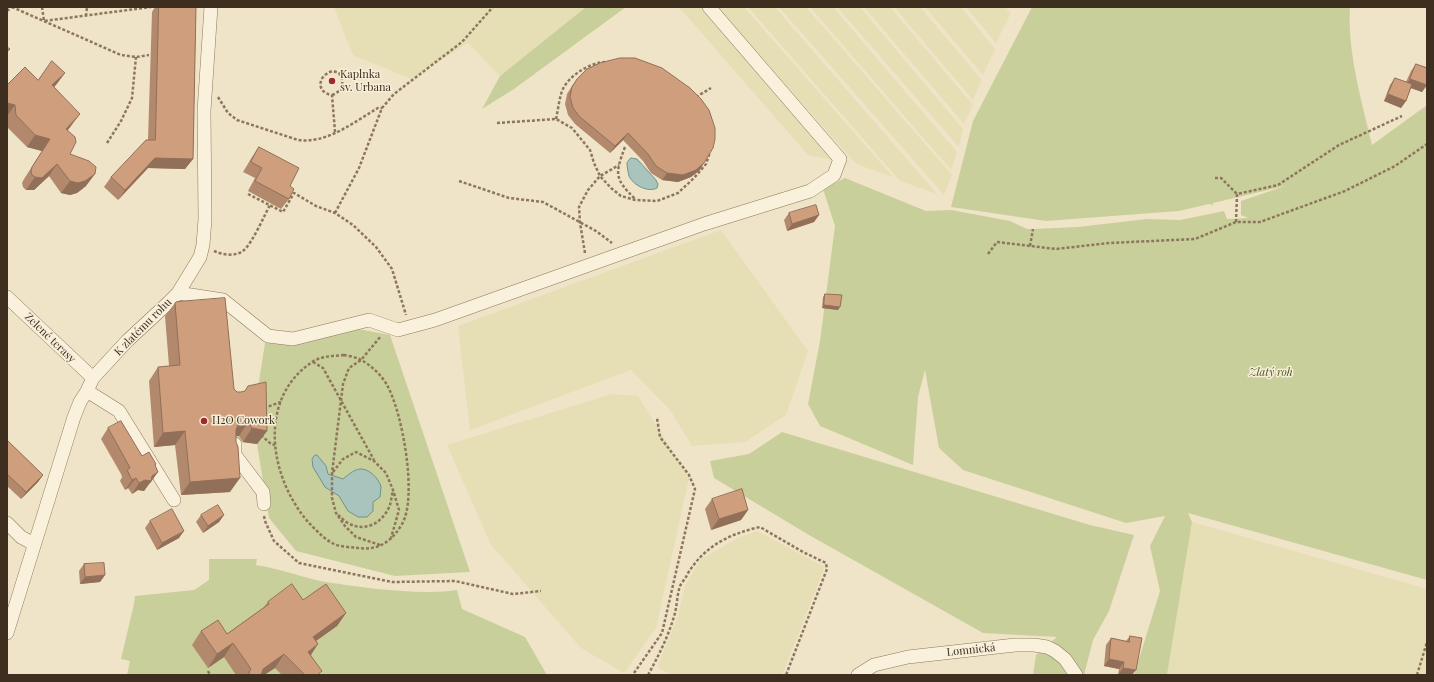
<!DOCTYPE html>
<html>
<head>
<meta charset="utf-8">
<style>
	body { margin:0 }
	#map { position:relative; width:1434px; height:682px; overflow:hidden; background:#f0e4c8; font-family:"Playfair Display",serif }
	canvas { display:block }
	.frame { position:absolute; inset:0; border:8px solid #3d2e20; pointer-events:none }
</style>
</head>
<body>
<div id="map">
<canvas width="1434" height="682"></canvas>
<div class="frame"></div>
</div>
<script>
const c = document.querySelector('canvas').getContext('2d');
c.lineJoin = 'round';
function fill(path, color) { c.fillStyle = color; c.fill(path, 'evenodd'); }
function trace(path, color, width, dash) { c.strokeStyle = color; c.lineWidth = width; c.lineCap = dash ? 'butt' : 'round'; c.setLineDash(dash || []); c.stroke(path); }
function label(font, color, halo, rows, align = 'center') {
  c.font = font + ' "Playfair Display",serif'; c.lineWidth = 3; c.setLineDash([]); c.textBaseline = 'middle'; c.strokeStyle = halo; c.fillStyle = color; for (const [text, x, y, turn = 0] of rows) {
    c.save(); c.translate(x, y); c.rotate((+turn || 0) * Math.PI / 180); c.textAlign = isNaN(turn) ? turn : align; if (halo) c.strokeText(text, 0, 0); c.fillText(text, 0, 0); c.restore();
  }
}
fill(new Path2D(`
	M334,7H586L500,76L468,43L411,79L353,55Z
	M679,7H712L849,163L808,155Z
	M717,7H744L893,177L856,164Z
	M748,7H775L937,194L900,181Z
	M779,7H806L952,175L944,195Z
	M810,7H833L957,152L951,170Z
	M837,7H860L963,129L959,147Z
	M864,7H890L973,105L964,124Z
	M894,7H920L982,80L973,100Z
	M925,7H961L995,49L983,75Z
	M966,7H1005L1011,13L996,43Z
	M721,230L808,351L786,415L745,442L692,446L670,410L631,370L470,430L458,326Z
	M612,394L638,396L689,478L656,628L624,673L581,648L491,545L447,445Z
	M1192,522L1427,589V675H1167Z
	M757,531L825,567L782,675H672L657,667L678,616L685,585L701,559L738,538Z`), '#e6deb5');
fill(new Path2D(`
	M586,7H626L514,89L482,109L500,76Z
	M1032,7H1350C1347,51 1362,102 1372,145L1427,105V580L1188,513L1192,522L1167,675H1134L1160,591L1150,546L1165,516L1126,523L963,470L939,448L925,370L918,397L913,465L820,426L808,404L820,341L835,226L823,189L845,178L926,211L951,210L1010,221L1027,229H1033L1078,227L1147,219L1180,220L1224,211L1227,219L1248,218L1241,215V201L1285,186L1213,203V205L1209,204L1179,211L1046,221L951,207L973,121Z
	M358,329L390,335L470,572L395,576L296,551L269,518L257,444L238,442L185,444L226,394H257L265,343L296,344Z
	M782,432L1090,525L1134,535L1109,611L1093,640L1084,675H1033L1036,655L1057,637L983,633L809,535L714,478L710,461L749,454Z
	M209,559H257L256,565C276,568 296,575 316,580C335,584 357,586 377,589C404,591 430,594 457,590L462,609L525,637L547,675H127L130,661L121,659L134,604L135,596L194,590L209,580Z`), '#c9cf9b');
const water = new Path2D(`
	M631,158L637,159L656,180L658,184L657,188C648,193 633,185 629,176C628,172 627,167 627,163Z
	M317,455L326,466L328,474L343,479C348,475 353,470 360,469C368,468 379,478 381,487C381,490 380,494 380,497L373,502V511L367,517H358L348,511L339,496L325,487L313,467L312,459L314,456Z`);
fill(water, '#a9c4bc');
trace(water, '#6f938a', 1);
const minor = new Path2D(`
	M178,293L223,300L268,336L293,339L369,320L398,330L435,320L704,224L810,191L834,175L840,159L709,7
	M7,297L93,378
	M87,391L119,411L174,500
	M235,444V455L263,492L264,504
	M7,523L21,537L34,544
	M7,633L74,417L80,402L87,391L93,378L127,341L167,304L178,293L200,257L203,245L205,219L204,111L211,7
	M858,675L874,665L908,657L1015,645H1034L1047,647L1055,651L1065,659L1076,675`);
trace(minor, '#8d765c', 14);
trace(new Path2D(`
	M12,7L121,55L136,57L149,55
	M42,7L44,21L151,7
	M7,11L12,7
	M86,16L87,7
	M332,95C343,91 345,83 339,73L333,71C317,75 316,93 332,95L335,132
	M218,97L228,113L237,120L298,140C327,144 354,122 378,108H382
	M696,97L711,88
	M556,119C558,110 559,100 562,91C568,76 589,63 605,62
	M497,123L556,119L572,128L590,150L594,163L600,176L611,188L621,196L635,200L657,201L678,193L694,178L706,164L710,152
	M107,143L121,121L132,98L136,57
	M625,147C615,174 614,178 635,199
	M1215,178H1221L1237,194
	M459,181L509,198L543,202L596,231L612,243
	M248,194L283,212L294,193L316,206L335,213L353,225L376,247L392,269L406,315
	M335,213L359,168L382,108L394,94L462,42L493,7
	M1236,222L1237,194L1278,185L1339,145L1402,116
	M1030,246L1033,229
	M214,251C223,255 236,257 244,250C253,242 264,216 270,205
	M585,253L580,223L579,207L588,190L600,176L619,165
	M988,254L997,242L1056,249L1109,243L1195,239L1236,222H1260L1345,191L1395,166L1427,144
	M344,355C349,356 356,357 361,360C371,365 382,376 387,385C402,411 418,497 402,524C392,541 379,551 358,548C350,547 339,547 332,543C323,538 316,530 309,523C270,479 256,400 312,362C321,356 333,356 344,355Z
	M313,362L323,368L374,460
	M264,408L281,402
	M261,435L271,444L275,445
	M333,472L343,459L356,452L374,461L386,473L393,490L399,510L391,538
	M338,515C341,517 344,521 348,523C365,533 383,523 390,505C391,501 392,495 393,490
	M264,516L265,521L274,541L299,563L392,582L455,581L513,594L541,591
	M380,545L356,537L345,526L336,513L332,498V473L343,384L349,368L361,360L381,336
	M208,671L210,675
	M634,673L662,633L695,489L689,475L660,437L657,418
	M648,675C659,655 669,635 675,613C677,605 677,595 680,586C682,582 686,578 688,573C705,546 729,534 760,527L803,552L826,563L827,569L786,675
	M1417,675L1427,642`), '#8d765c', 2.5, [3, 2]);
trace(minor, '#faf1dc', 13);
fill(new Path2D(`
	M155,7H196L193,159L185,169L148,168L118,200L104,187L111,177L148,140L152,12Z
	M1416,64L1426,67L1427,64V85L1422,92L1411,88L1406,101L1401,108L1384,101L1390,85L1395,78L1406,82L1411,71Z
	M65,73L54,87L71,126L68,130L70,154L86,186L77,193L70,195L61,193L49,176L34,190H26L23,187L22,183L24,179L42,151L27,147L7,127V85L38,80Z
	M577,79L700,170L691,177L678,182L662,180L651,173L643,161L623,140L610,153L575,124L568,115L565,104L567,94L572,86Z
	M259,147L290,186L289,199L281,209L248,191L255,178L243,172L252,157Z
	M789,213L819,215L814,222L787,231L784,220Z
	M825,294L838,310L822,308L823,297Z
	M175,303L234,389L237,392H241L245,391L248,386L267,431L257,444L243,442L239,436H236L230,492L181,495L175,445L154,447L149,381L158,367L169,366L165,316Z
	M108,428L142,456L156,464L155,466L151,482L149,484L144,491L138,490L132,494L128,488L125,490L120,481L122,477L121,474L101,439Z
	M7,440L43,475L38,482L21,499L7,486Z
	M712,499L748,510L741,520L711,530L705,509Z
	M201,515H224L219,522L203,533L196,522Z
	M150,521L179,538L157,550L145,528Z
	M84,564L105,575L100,582L80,584L79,571Z
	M303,600L346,613L337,626L316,641L311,655L319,675H282L275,668L264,675H236L224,657L208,668L192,645L201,631L227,634L263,608L268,602Z
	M1130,636L1132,675H1118L1119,669L1104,666L1106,645L1111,638L1126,641Z`), '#b2896c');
fill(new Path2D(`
	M65,73L56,85L44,97L52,85Z
	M1410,79L1427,85L1422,92L1405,86Z
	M1388,94L1406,101L1401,108L1384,101Z
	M7,103L15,105L7,116Z
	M80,114L71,126L58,141L66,129Z
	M628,133L623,140L610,153L615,146Z
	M35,135L50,139L42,151L27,147Z
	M155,158L193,159L185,169L148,168L118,200L125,190Z
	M704,163L700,170L691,177L678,182L662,180L667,173Z
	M57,164L49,176L34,190H26L35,177Z
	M95,174L86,186L77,193L70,195L61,193L70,181Z
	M819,215L814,222L787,231L792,224Z
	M824,305L840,307L838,310L822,308Z
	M241,422H248L239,436H231L238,425Z
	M252,428L267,431L257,444L243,442Z
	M185,431L175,445L154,447L163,433Z
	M158,472L151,482L149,484L144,491L138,490L132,494L139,483Z
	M43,475L38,482L21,499L26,492Z
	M136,478L128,488L125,490L132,480Z
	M240,478L230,492L181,495L190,482Z
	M748,510L741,520L711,530L719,519Z
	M224,515L219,522L203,533L208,526Z
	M184,531L179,538L157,550L162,543Z
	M105,575L100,582L80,584L85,577Z
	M346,613L337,626L303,650L313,637Z
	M233,643L224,657L208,668L217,654Z
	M318,644L309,658L308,652Z
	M284,654L275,668L264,675H259L263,669Z
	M1109,659L1124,662L1119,669L1104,666Z
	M1123,668L1136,670L1132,675H1118Z`), '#916f58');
const building = new Path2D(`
	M159,7H196L193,159L155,158L125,190L111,177L146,140H155Z
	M7,47L10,49L7,52Z
	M620,58H635L662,68L690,88L701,99L709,110L715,128V139L713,148L704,163L696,170L683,175L667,173L656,166L648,154L628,133L615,146L580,117L573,108L570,97L572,87L577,79L587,69L600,63Z
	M52,61L65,73L52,85L80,114L66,129L75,137L76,142L70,154L89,161L96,167L95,174L85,181L78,183L70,181L57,164L42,178L35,177L32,175L31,171L32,167L50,139L35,135L16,115L15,105L7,103V85L25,67L38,80Z
	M1416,64L1427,68V85L1410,79Z
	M1395,78L1412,84L1406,101L1388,94Z
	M259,147L299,168L290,186L294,189L289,199L255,181L262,168L251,162Z
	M816,205L819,215L792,224L789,213Z
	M825,294L842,295L840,307L824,305Z
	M225,298L234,389L237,392H241L245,391L248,386L266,382L267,431L252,428L248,422H241L238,425L236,430V442L238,447L240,478L190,482L185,431L163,433L158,367L180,365L175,303L176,302Z
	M121,421L142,456L149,452L156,464L155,465L158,472L152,476L151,481L145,480L139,483L136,478L132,480L127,470L130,468L128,464L108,428Z
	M7,440L43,475L26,492L7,474Z
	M742,489L748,510L719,519L712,499Z
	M218,505L224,515L208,526L201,515Z
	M172,509L184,531L162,543L150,521Z
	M104,563L105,575L85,577L84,564Z
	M292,584L303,600L326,584L346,613L313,637L318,644L308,652L322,671L317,675H305L284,654L263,669L261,675H250L249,672L251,669L233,643L217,654L201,631L218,620L227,634L269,604L268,602Z
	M1130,636L1142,638L1136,670L1123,668L1124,662L1109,659L1111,638L1129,642Z`);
fill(building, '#cf9f7d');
trace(building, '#916f58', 1);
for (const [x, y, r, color] of [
	[332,81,4,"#9e2a2b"],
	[204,421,4,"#9e2a2b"]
]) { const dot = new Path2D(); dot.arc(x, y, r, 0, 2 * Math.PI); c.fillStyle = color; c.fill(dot); trace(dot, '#f7eed8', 1.5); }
label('11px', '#3d2e20', '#f7eed8', [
	["Kaplnka",340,75],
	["sv. Urbana",340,88],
	["H2O Cowork",212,421]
], 'left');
label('11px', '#3d2e20', '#f7eed8', [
	["K zlatému rohu",143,327,-45],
	["Zelené terasy",50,338,44],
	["Lomnická",971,650,-6]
]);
label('italic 11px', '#4d5a26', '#f7eed8', [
	["Zlatý roh",1271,373]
]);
</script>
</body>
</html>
